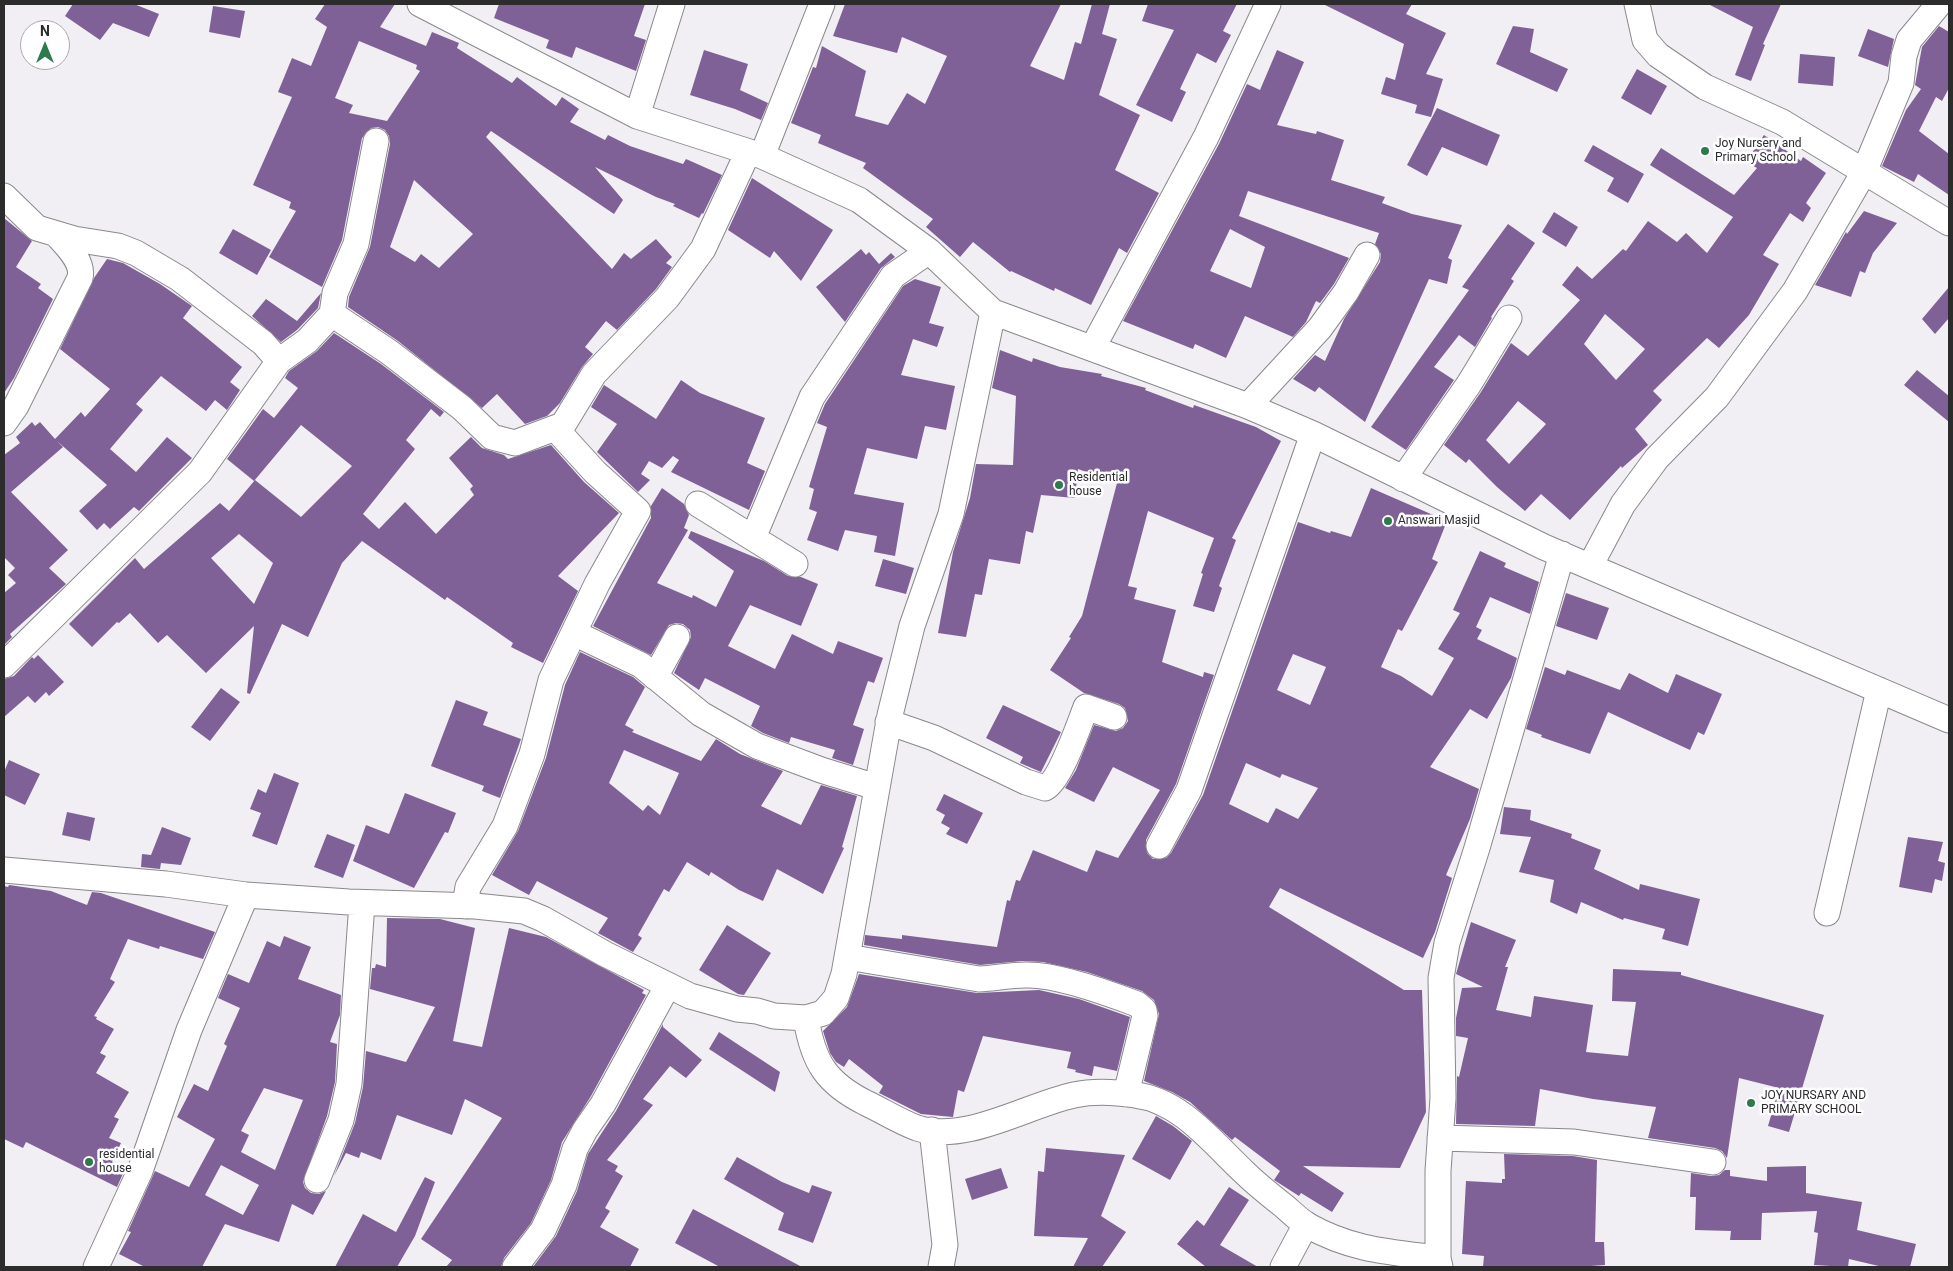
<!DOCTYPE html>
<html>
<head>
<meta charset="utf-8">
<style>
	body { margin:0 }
	#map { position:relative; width:1953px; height:1271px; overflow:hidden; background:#f1eff3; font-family:Roboto,sans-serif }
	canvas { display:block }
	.frame { position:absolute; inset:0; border:5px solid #2d2c2d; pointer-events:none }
	.north { position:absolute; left:20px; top:20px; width:50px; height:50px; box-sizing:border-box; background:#fefdff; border:1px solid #aaa9ab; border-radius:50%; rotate:0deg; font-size:14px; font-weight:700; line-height:20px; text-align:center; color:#2d2c2d }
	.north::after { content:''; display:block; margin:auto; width:18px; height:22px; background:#2d7b4a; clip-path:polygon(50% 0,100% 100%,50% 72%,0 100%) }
</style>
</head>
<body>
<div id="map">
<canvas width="1953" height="1271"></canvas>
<div class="frame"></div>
<div class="north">N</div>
</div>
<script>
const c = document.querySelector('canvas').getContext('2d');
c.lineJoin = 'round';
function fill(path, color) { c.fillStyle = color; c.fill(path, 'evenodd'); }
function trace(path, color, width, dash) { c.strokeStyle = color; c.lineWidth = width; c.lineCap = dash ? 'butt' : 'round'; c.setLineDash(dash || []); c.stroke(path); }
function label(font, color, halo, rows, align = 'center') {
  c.font = font + ' Roboto,sans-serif'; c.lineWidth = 5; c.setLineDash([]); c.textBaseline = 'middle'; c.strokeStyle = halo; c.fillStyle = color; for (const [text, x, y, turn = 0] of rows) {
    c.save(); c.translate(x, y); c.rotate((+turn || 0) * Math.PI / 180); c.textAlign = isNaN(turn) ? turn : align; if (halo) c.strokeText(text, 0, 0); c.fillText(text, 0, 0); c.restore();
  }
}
fill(new Path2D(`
	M73,4H134L159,14L149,37L113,23L100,40L65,16Z
	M325,4H395L380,27L426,46L432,32L459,43L457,48L512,83L517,77L556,106L562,97L579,109L570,122L605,140L608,135L630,146L683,164L686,159L722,175L703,214L702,213L699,218L673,206L675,204L656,197L595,167L623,200L614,214L491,131L486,137L612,269L624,253L631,259L656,239L672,257L666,263L672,267L656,289L617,330L606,321L585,347L593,354L582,367L560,403L547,416L525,424L497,394L482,408L398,341L348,307L349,297L370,247L390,144L389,136L385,130L378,127L371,128L362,138L342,240L322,287L269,257L296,211L289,208L291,202L253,185L292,97L278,92L292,58L311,66L327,27L315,19ZM359,41L417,65L416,69L420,71L387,121L349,113L353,105L335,98ZM414,180L473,234L439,268L421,254L415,262L390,247Z
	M499,4H645L634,36L646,40L636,71L576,47L572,58L546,48L549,40L494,18Z
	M845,4H1061L1030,66L1064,80L1075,42L1081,44L1092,4H1110L1102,34L1117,39L1099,95L1140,115L1115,170L1159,193L1127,253L1119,248L1091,305L1055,288L1054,291L1011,271L1010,272L973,242L960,257L926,227L933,219L863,168L866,163L818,143L821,135L791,123L813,67L816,68L822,46L866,71L855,116L888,125L907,93L925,104L947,56L902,37L897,53L833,36Z
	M1148,4H1237L1223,31L1231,35L1216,63L1197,53L1180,89L1186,92L1172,122L1136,105L1174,30L1142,21Z
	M1323,4H1412L1406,14L1446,33L1426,74L1443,79L1431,117L1415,113L1417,105L1381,94L1386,77L1395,80L1404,44Z
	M1708,4H1781L1763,44L1765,45L1751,81L1735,75L1753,27Z
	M213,6L245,11L240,38L209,32Z
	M1513,26L1534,29L1530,52L1568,69L1557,92L1496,64Z
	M1939,26L1949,32V88L1942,101L1936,97L1919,131L1949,154V195L1918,174L1914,182L1882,166L1906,110L1921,89L1915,85L1922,47Z
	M1868,29L1894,39L1888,67L1858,56Z
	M704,50L748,64L740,90L768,103L761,120L735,109L690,95Z
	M1277,50L1304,62L1277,125L1316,134L1317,131L1344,140L1331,180L1385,197L1382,203L1412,214L1462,225L1448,258L1452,260L1447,284L1429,279L1365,422L1319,387L1315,392L1293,379L1315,355L1325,361L1344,319L1380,262L1381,254L1375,244L1379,233L1248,191L1239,216L1349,258L1334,284L1320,303L1316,301L1306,322L1293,337L1245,316L1226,358L1195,344L1193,349L1123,321L1219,144L1247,84L1260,90ZM1230,229L1265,247L1251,288L1210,271Z
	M1800,54L1835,57L1833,86L1798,83Z
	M1637,69L1667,86L1651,115L1621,98Z
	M1437,108L1500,135L1487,166L1442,147L1427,176L1407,165Z
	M1764,135L1801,161L1803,157L1826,173L1806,203L1811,208L1803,222L1790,213L1763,255L1779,264L1749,315L1719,348L1707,338L1653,391L1662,400L1635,429L1648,445L1622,468L1621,466L1570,520L1541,494L1525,511L1497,487L1469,459L1466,463L1444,445L1481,392L1511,343L1528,356L1580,300L1562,285L1577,266L1592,279L1623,249L1626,251L1648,221L1677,242L1686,233L1707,253L1733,217L1650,165L1661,148L1734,195L1757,168L1746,162ZM1605,314L1645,349L1616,380L1584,344ZM1518,401L1546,424L1509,464L1486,440Z
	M1593,145L1644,174L1628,203L1607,191L1614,178L1584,161Z
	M752,178L833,230L801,281L774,251L770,258L728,230Z
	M1864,211L1897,223L1873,253L1865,273L1860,271L1851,297L1815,285L1846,232L1847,234Z
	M1554,212L1578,227L1566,247L1542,232Z
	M4,218L32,241L16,267L41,284L38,288L53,299L14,378L4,393Z
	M1508,224L1535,243L1511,279L1514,281L1491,317L1492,318L1475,347L1459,335L1434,367L1454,380L1406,450L1371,427L1469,290L1462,287Z
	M233,229L271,250L257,275L219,253Z
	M861,249L866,255L869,252L879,264L891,253L895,257L881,268L845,322L816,287Z
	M107,259L123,263L160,284L192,306L183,318L242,367L230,382L240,390L227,410L215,400L206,411L161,376L136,404L143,410L110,449L136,472L167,437L192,458L139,511L134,507L110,529L104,523L97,530L79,511L107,485L57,441L63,447L11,492L68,550L49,568L66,584L10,634L12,637L4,645V593L16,583L8,575L15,568L4,557V455L20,443L16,437L32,422L35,426L40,422L55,439L81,412L85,417L110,389L60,349L94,278Z
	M915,279L941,287L929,323L944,327L937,347L913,339L901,375L955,386L946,430L925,426L917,459L867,448L854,494L904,503L895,556L874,552L877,536L845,530L838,551L807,540L817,512L809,509L814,489L809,487L827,427L817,423L825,404L903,286Z
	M1949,287V318L1935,334L1922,319Z
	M321,293L318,308L297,330L281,342L252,316L266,299L297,321Z
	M334,333L381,364L444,412L440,417L431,409L406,440L415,449L363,514L379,529L405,502L436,534L474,495L470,489L473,486L449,458L471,437L482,448L504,455L508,459L551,445L584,482L619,513L558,576L578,591L543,663L511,647L513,643L447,597L445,600L362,541L342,563L308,637L282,624L250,694L247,693L254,626L206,673L167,635L158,643L130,613L119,623L117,622L92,647L69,624L135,558L144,569L220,503L229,511L255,480L301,517L352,466L301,425L254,481L227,459L263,409L274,418L298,388L285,378L289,371L317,351ZM239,534L273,563L254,604L211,558Z
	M1000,350L1032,362L1033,358L1060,367L1102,374L1101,376L1146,388L1145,390L1193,408L1194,405L1256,427L1281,441L1232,538L1236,540L1219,586L1222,588L1214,612L1193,606L1203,574L1201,573L1214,538L1148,511L1128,586L1137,588L1134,599L1176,610L1162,662L1203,677L1204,672L1214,675L1176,784L1146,840L1147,853L1153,859L1166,858L1171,853L1203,795L1298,522L1330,533L1331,531L1351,537L1371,488L1447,521L1432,559L1438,562L1402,631L1398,629L1381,667L1401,676L1432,696L1454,658L1438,649L1460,613L1453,610L1480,551L1506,563L1504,567L1539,582L1530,614L1490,597L1476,627L1482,630L1477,639L1517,658L1511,678L1487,719L1470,709L1430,767L1479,789L1470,819L1446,875L1452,878L1435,932L1423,958L1280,888L1269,907L1404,990H1422L1426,1112L1400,1168L1303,1166L1344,1193L1332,1212L1301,1193L1299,1196L1274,1180L1280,1171L1235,1137L1232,1140L1190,1102L1172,1092L1144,1081L1159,1014L1154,1000L1142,991L1087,972L1043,962L1022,961L980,965L864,945L865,935L902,939V935L997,947L1007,900L1010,901L1016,880L1020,881L1033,850L1087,872L1096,850L1118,858L1160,790L1113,767L1094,802L1065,788L1076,770L1094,725L1116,731L1123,728L1128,721L1125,708L1119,704L1084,693L1050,670L1071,638L1069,637L1082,616L1117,483L1078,469L1075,498L1041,495L1033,533L1026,531L1020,564L989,559L982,595L975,594L966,637L938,633L953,552L970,498L976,464L1013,465L1016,396L992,388ZM1293,654L1326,667L1310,705L1277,690ZM1246,763L1280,778L1282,774L1318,788L1298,819L1276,808L1268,823L1229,804Z
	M1917,370L1949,396V422L1904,385Z
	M681,380L700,393L765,418L747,463L765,471L749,510L671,472L679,460L673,456L662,468L649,461L641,474L650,480L638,492L597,452L617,424L591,407L604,385L656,419Z
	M662,488L684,504L689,515L684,528L688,530L657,583L692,598L693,595L716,607L734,571L688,538L691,531L764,561L788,576L801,577L818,584L801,626L750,605L728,646L775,669L792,634L833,654L838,641L883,658L874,683L868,681L853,725L864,729L853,765L832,758L835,750L791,737L789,743L763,733L751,726L760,706L705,678L699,690L674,673L691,637L690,630L683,624L676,623L669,625L651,655L593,626L651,518V506Z
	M883,559L914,568L906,594L875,586Z
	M1566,593L1609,608L1597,640L1556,626Z
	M580,652L633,677L645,687L625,725L634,730L632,732L701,761L716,739L740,754L783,771L761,806L801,825L821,785L857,796L842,847L844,848L823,894L777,869L763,901L739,890L711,872L709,876L687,862L669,892L664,889L638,935L642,938L633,952L598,933L608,918L537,881L529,895L492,875L518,831L546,758L565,685ZM624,750L679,773L660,815L648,805L643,811L609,783Z
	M38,655L64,682L49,696L46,692L35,703L28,696L4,717V679L14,676L32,657L34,659Z
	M1545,667L1565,675L1567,670L1620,690L1629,673L1668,693L1676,674L1722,694L1704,735L1698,732L1690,750L1608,712L1590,754L1541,737L1542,735L1526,729Z
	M221,688L240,702L210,741L191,727Z
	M456,700L488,712L483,725L521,739L500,798L482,791L484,786L431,766Z
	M1003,705L1061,732L1041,772L1020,763L1023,757L986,738Z
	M9,760L40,774L25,805L4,795V772Z
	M274,773L299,783L277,845L252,836L261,813L250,809L258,789L266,793Z
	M405,793L456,813L448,833L445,832L414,888L353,861L366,825L389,834Z
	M944,794L983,813L967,844L946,834L950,828L941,823L945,815L936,810Z
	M1504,807L1531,810L1530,820L1572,834L1571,838L1601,850L1594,869L1639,890L1640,884L1700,899L1688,946L1662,939L1665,929L1624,918L1623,920L1581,902L1577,914L1550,902L1554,880L1519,872L1531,837L1500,834Z
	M67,812L95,818L90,841L62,835Z
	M162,827L191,838L181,865L161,863L160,869L141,867L142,854L151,855Z
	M327,834L355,845L343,878L314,867Z
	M1908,837L1943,842L1938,861L1945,863L1942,881L1935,879L1932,893L1899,887Z
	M9,885L51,891L87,905L92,892L101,893L215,932L203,959L160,946L159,949L128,939L110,979L115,982L94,1016L97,1017L96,1019L114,1029L100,1053L106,1056L96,1073L129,1092L114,1117L119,1119L109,1138L121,1143L112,1162L125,1169L117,1187L26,1142L23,1148L4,1139V886L8,887Z
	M387,918L440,919L475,928L453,1041L482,1047L509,928L546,937L644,990L642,993L646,995L591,1096L562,1142L551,1180L531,1223L504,1258L501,1267H446L452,1260L421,1239L502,1118L465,1099L452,1135L397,1115L381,1160L361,1152L359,1158L346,1153L334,1176L355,1123L363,1087L366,1051L406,1062L435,1007L370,989L372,968H375L376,964L386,967Z
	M1471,922L1516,940L1505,967H1508L1496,1010L1531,1017L1534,996L1593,1005L1586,1052L1628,1056L1636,1002L1612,1001L1613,969L1681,972V975L1824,1015L1789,1132L1768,1126L1779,1088L1739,1078L1727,1158L1722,1151L1715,1148L1648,1138L1656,1107L1593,1099L1540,1089L1535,1126L1456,1124L1457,1076L1459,1077L1468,1038L1456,1036V1018L1462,988L1483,987L1456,974Z
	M727,925L771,953L744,995L738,994L699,970Z
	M284,936L311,947L298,979L341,995L340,1015L330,1042L337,1044L335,1082L327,1116L303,1182L305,1188L311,1193L319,1194L326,1191L313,1215L292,1204L279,1242L225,1224L202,1267H145L119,1254L131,1232L128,1231L155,1171L189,1187L215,1139L177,1117L194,1084L208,1091L227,1046L224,1044L240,1008L218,998L228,974L249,983L267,941L280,947ZM264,1088L303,1100L275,1170L241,1152L249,1135L241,1131ZM221,1165L259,1185L243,1215L205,1195Z
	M859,974L977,993L1039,990L1079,999L1130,1017L1117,1071L1094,1066L1092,1076L1075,1072L1076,1070L1067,1068L1071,1052L983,1036L964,1092L958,1090L953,1117L921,1114L879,1093L883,1086L849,1059L844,1067L836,1062L830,1053L823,1031L847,1007Z
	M663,1024V1027L702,1060L686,1078L670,1066L643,1099L653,1105L607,1160L618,1166L615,1171L623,1176L605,1208L610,1211L600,1227L639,1249L630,1267H533L556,1236L577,1191L588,1154L616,1111Z
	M719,1032L780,1072L775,1092L709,1049Z
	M1156,1116L1173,1126L1192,1141L1170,1180L1132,1159Z
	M1046,1148L1125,1155L1101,1216L1126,1232L1102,1267H1073L1088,1238L1034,1236L1038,1171L1044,1172Z
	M1504,1154L1573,1156L1597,1160L1595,1242H1604L1605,1265L1576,1267H1483L1484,1256L1462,1254L1466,1181L1502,1183V1179H1505Z
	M737,1157L782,1182L809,1193L812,1185L832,1192L813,1243L778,1230L784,1213L724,1179Z
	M1806,1166V1193L1862,1202L1857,1230L1916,1244L1910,1267H1883L1849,1259L1848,1267L1814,1265L1818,1233L1814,1232L1817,1211L1762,1213L1761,1240H1730L1731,1231L1695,1230L1696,1197H1690L1691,1173L1711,1176L1719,1175L1725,1170H1730V1176L1767,1181V1167Z
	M1001,1168L1008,1188L972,1200L965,1179Z
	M425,1177L435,1182L415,1236L397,1267H335L363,1214L396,1232Z
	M1229,1187L1249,1200L1220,1245L1258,1267H1206L1177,1244L1197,1220L1204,1226Z
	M693,1209L802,1267H720L675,1243Z`), '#7f6198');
const street = new Path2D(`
	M420,4L637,116L762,156L859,200L929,251L993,312L1248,406L1313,434L1544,547L1949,720
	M1637,4L1645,40L1658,55L1705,87L1782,122L1949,223
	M637,116L672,4
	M762,156L822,4
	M4,196L37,228L74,239L118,246L136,253L180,279L263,343L279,361L200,472L4,665
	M332,314L389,352L462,408L492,437L515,443L563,425L594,374L667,298L703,249L748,152
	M1093,347L1206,137L1268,4
	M279,361L307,341L332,314L335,293L356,244L376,141
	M1248,406L1320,328L1346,292L1367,255
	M4,423L16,406L80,278C84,262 67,246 57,235
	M1403,479L1469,384L1509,318
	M698,504L795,564
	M753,538L812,397L893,276L929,251
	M1590,566L1623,504L1657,458L1717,397L1795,291L1864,172L1901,83L1904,56L1909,40L1939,4
	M574,633L641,665L701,714L757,746L821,770L876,787
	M655,677L677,637
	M888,722L934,738L1026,782L1045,788C1060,781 1079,725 1086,707L1114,717
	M1159,846L1189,790L1313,434
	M4,870L166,884L246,895L349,902L475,906L524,911L543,919L605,954L690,996L737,1009L757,1011L774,1016L806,1018L823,1013L836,998L844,974L890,715L912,626L951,514L993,312
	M465,906L468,887L505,826L532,754L551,680L597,584L638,511L595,472L555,428
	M1827,913L1879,690
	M847,957L979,979C995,979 1012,974 1029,975C1059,975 1108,993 1137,1004L1144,1010L1145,1016L1126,1094
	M806,1018C813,1062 826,1083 866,1103C883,1111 900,1122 917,1128C966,1144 1027,1105 1074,1095C1093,1091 1115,1092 1135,1095C1180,1100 1212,1142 1244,1172C1256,1184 1270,1195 1284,1206C1291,1212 1299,1220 1307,1225C1351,1250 1389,1252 1438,1258
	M932,1130L945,1245L941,1267
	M1440,1138L1574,1142L1713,1162
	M317,1180L341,1120L349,1084L362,903
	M96,1267L140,1171L189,1030L246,895
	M515,1267L543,1230L564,1185L575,1149L585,1130L603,1104L668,985
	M1283,1267L1306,1224
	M1440,1267L1438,1258V1171L1443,1098L1441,978L1447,943L1477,848L1562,554`);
trace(street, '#8a888c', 27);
trace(street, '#fff', 25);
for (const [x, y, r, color] of [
	[1705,151,5,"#2d7b4a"],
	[1059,485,5,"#2d7b4a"],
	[1388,521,5,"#2d7b4a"],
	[1751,1103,5,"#2d7b4a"],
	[89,1162,5,"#2d7b4a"]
]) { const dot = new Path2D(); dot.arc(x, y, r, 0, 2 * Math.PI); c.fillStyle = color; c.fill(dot); trace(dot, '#fefdff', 2); }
label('12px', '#2d2c2d', '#fefdff', [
	["Joy Nursery and",1715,144],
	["Primary School",1715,158],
	["Residential",1069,478],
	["house",1069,492],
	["Answari Masjid",1398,521],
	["JOY NURSARY AND",1761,1096],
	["PRIMARY SCHOOL",1761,1110],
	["residential",99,1155],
	["house",99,1169]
], 'left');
</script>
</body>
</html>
